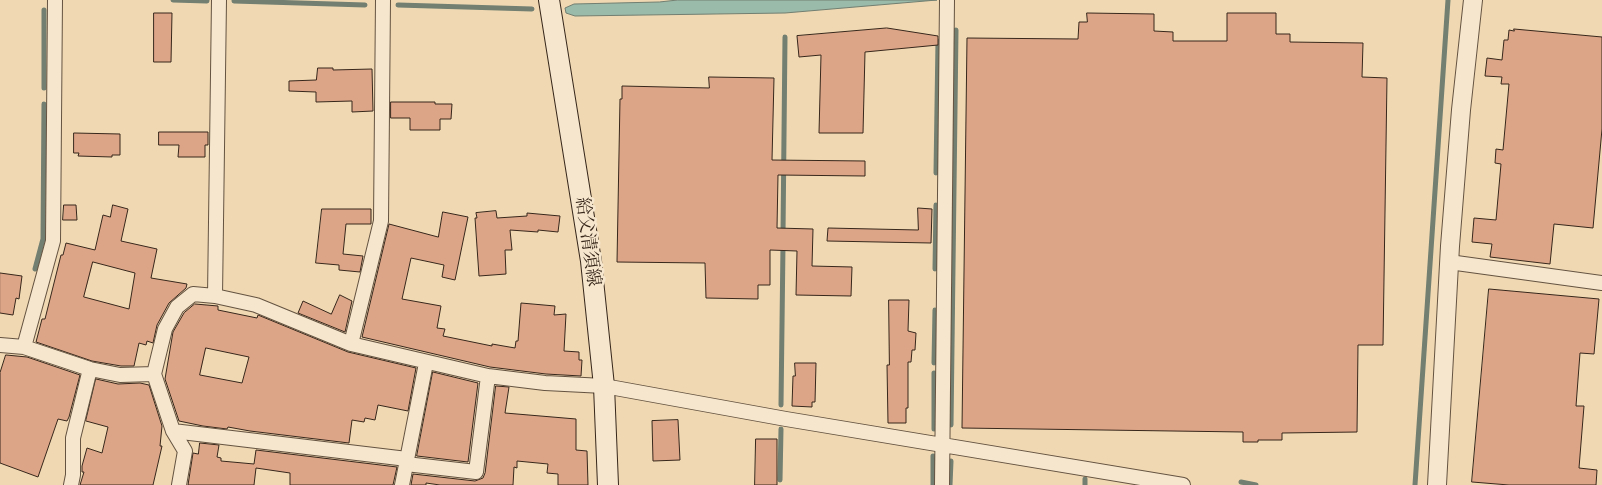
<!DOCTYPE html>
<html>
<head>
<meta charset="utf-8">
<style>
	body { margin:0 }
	canvas { display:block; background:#efd8b2 }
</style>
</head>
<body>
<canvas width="1602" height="485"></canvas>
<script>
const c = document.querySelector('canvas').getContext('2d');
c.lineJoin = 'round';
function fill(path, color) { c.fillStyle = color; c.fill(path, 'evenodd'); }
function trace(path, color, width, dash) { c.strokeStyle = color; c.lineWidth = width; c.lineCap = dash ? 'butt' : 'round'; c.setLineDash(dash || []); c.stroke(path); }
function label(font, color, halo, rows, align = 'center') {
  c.font = font + ' "Libre Bodoni","Noto Serif JP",serif'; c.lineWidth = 5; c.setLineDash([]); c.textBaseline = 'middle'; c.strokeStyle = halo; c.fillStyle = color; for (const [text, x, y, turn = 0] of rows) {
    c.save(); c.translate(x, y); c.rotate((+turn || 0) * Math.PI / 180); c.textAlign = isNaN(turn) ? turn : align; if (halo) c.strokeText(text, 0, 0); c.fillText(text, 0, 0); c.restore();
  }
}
const water = new Path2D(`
	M678,0H937L785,13L575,16L566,13L565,8L574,4L659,2Z`);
fill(water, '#9abaaa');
trace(water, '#727f71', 1);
trace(new Path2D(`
	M173,0L207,1
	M234,1L365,5
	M398,5L532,9
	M44,88V10
	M936,173L938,41
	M783,234L785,37
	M35,269L43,239L44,104
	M935,269L936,205
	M934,363L935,310
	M781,405L783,245
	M951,425L956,30
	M934,429V373
	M780,480L781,429
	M1241,482L1256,485
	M933,485V456
	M950,485L951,461
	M1085,485V479
	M1415,485L1448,0`), '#727f71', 5);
const building = new Path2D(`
	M154,13H172L171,62H154Z
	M1087,13L1154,14V31L1173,32V41H1227V13H1276V34H1290V42L1363,43L1362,77L1387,78L1383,345H1358L1357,432L1282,433V440H1258V442H1243V432L962,428L967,38L1078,39L1079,22H1087Z
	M887,28L938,36V45L865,52L863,133H819L821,55L799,57L797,36Z
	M1514,29L1602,37V129L1593,228L1554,224L1550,264L1490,257L1492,244L1472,242L1474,218L1496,220L1501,164L1495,163L1496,149L1503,150L1509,84H1501L1502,77L1485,76L1487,58L1502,60L1504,40H1508L1509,30L1514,31Z
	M318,68H333V70L372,69L373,111L352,112V101L316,102V92L289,91V81L316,80Z
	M709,77L774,78L772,160L865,161V176L778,175L777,228L813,229L812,266L852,267L851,296L796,295L797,251L770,250V285H758V299L706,298L705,263L617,262L620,99H622V86L709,88Z
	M391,102H435V104H452L451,119H440V130H410V118H391Z
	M159,132H208V145H205V157H178L179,145H159Z
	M74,133L120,134V155H112V157L78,156L79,153H74Z
	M64,205H76L77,220H63Z
	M113,205L128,209L121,241L157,249L151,278L187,284L186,288L169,303L157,325L153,343L147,341L146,345L139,343L134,366H121L92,361L36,342L42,319H45L61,255H63L66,243L95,250L103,215L110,217ZM93,262L135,273L129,309L84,297Z
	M918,208L932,209L931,243L827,241L828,228L918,230Z
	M322,209H371V224H346L343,254L363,256L360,272L339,270V265L316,263Z
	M496,211L497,218L527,216V213L560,216L558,232L538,230V232L510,230L512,250H505L506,274L479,276L475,218H477L476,213Z
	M443,212L468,217L455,280L442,277L444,265L411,258L402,299L441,306L437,328L445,329L443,336L492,346V344L515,348L516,341H518L521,303L555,306L554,315L566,314L564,351L579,352V360H582L581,376L546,374L490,367L362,337L389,224L438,237Z
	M0,273L22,276L19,299L16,298L13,315L0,313Z
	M1489,289L1599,299L1594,354L1580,353L1576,406H1584L1579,468L1597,470L1596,485H1509L1472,482Z
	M340,295L352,301L345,332L298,313L303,301L331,314Z
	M889,300H909L908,331L916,333L915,350H912L911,362H908V408H906V423H888L887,365H889Z
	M195,304L218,306V310L257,318L258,315L348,352L416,368L408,411L378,405L375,420L365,418L364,422L352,420L349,443L250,431L228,427L227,429L203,426L179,421L165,379L173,332L184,313ZM206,348L249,357L242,383L200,375Z
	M6,355L27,357L80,375L69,417L67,421L58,419L38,477L0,463V373Z
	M795,363H816L815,402H812V407L792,406L793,376H795Z
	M433,372L478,383L468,462L417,456Z
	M96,379L118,384L140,383L149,385L162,426L160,446H162L153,485H80L84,472H82V466L87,448L102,453L108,427L86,421Z
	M496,386L509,387L505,413L576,419V450L587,451L588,485H558V474L547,473L548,464L517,461V468L514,467L513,485H440L426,483V485H411L413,474L475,481L483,478L485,473Z
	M678,420L680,460L653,461L652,421Z
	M756,439H777V485H755Z
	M200,443L219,445L217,457L221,458V461L254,464L256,450L397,467L393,485H290V473L256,468L254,485H188L193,453L198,454Z`);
fill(building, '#dda588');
trace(building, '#37271b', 1);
const minor = new Path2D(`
	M1449,262L1602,283
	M215,296L219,0
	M351,344L381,221L383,0
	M0,345L24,347L90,369L120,375L154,374L165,329L177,307L193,294L215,296L256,305L351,344L488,376L545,383L604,386L786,419L1183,485
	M24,347L53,241L55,0
	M154,374L173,431L185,451L179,485
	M173,431L407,459
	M406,464L476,472L488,376
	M71,485L73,475V438L90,369
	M402,485L426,363
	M942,485L947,0`);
const tertiary = new Path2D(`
	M1437,485L1450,246L1461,110L1473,0`);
const secondary = new Path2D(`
	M549,0L591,261L604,386L608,485`);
trace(minor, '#655341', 16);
trace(tertiary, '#655341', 20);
trace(secondary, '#37271b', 22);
trace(minor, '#f5e6cd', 14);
trace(tertiary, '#f5e6cd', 18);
trace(secondary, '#f5e6cd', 20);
label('18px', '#37271b', '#f5e6cd', [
	["給父清須線",587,242,82]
]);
</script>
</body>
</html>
